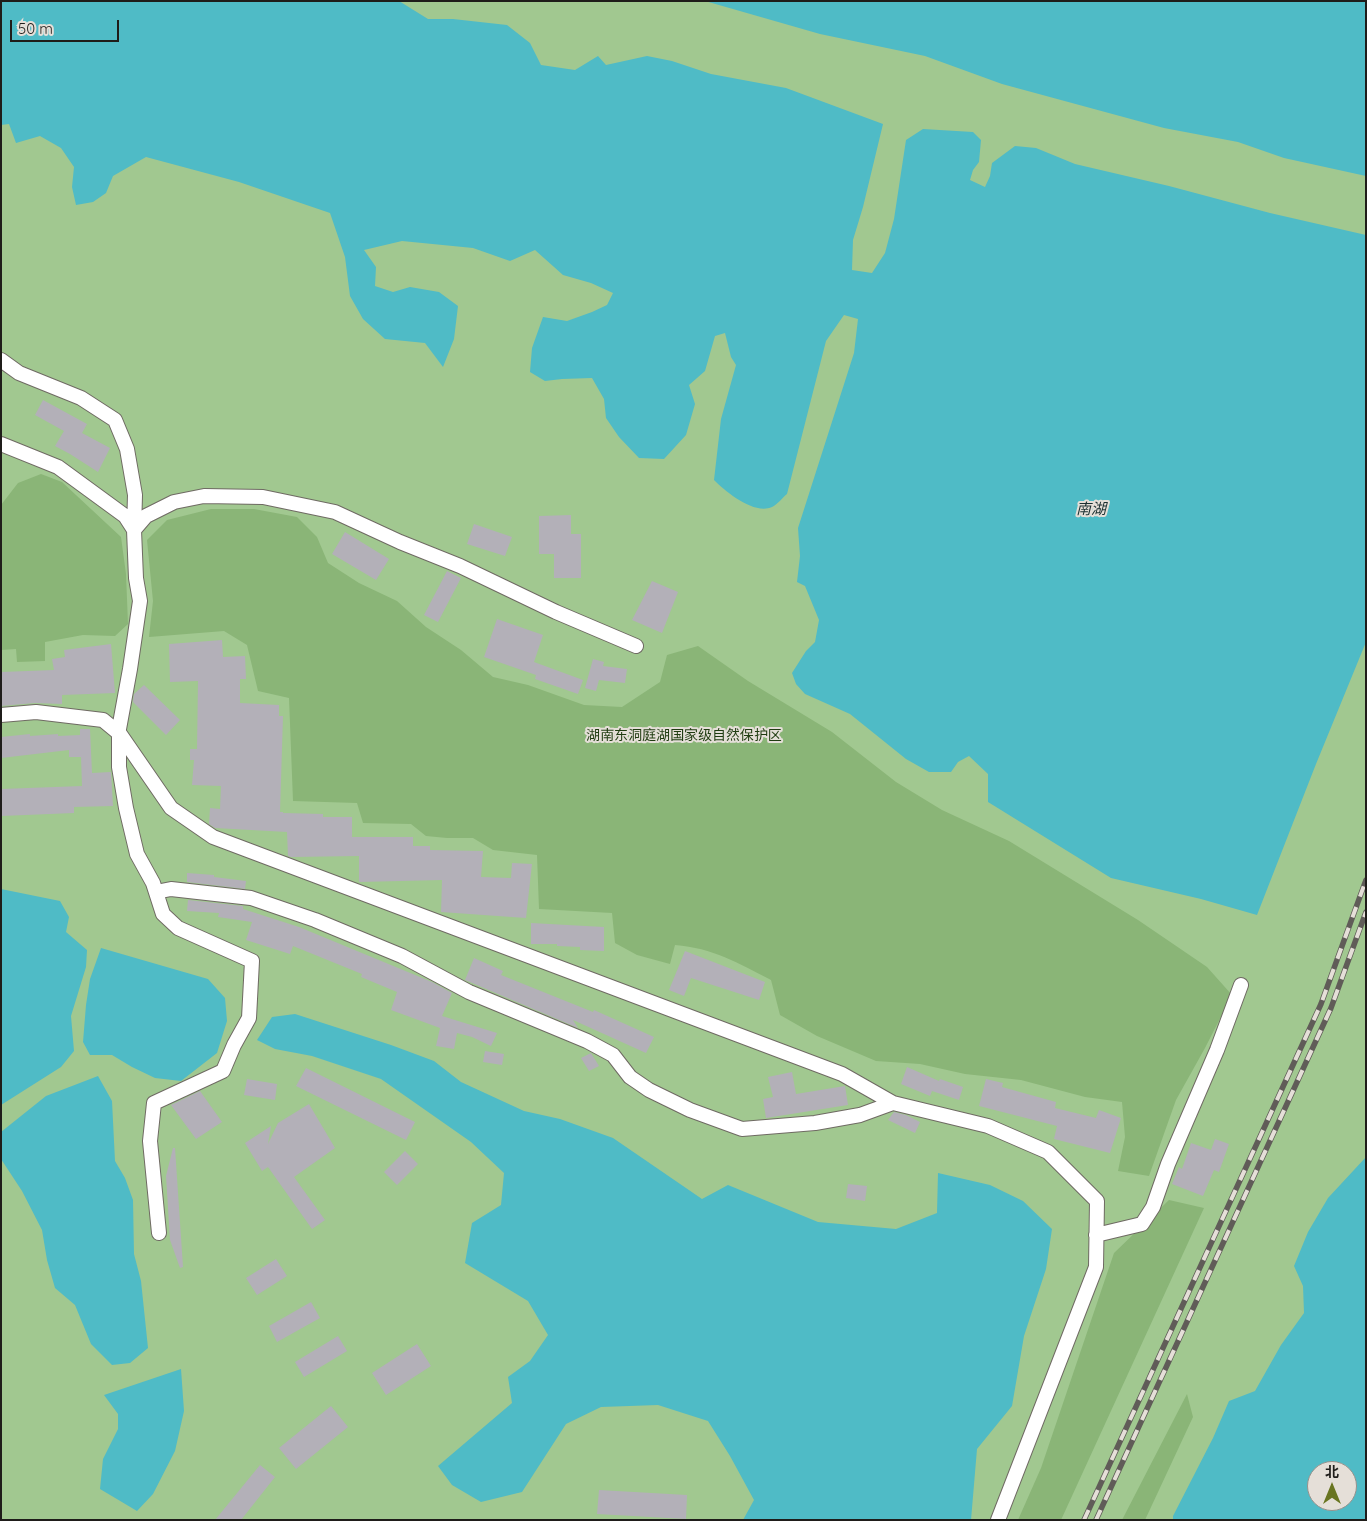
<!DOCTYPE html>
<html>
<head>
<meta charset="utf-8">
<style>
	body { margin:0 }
	#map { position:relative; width:1367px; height:1521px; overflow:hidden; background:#e5dfd8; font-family:Quicksand,"Noto Sans SC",sans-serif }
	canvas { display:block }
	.frame { position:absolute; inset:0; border:2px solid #1f1d1a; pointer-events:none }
	.north { position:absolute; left:1307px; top:1461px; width:50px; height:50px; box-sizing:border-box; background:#e5dfd8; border:1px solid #96918c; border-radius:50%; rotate:0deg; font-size:14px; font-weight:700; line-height:20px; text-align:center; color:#1f1d1a }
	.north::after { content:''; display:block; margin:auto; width:18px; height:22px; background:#697521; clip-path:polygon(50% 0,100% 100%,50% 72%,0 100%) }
	.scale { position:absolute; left:10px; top:20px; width:109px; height:22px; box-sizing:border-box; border:2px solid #1f1d1a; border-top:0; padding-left:6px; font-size:15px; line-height:18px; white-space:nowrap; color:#1f1d1a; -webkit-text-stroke:4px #e5dfd8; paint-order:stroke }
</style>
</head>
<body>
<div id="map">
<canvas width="1367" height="1521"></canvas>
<div class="frame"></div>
<div class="north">北</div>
<div class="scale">50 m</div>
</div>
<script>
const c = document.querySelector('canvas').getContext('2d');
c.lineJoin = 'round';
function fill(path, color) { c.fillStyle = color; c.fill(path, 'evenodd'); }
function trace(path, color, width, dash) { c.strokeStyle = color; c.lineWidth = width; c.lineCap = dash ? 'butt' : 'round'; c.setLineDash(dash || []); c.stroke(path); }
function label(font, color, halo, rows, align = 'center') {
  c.font = font + ' Quicksand,"Noto Sans SC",sans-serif'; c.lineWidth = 4; c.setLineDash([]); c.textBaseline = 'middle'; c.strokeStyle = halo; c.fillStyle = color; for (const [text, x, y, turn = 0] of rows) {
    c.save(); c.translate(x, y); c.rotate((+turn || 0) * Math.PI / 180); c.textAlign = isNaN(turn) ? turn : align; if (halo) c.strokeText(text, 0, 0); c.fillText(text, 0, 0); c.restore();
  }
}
fill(new Path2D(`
	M1,1H1366V1520H1ZM1317,1471H1347V1501H1317Z`), '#a1c890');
fill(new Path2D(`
	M41,474L62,482L121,537L126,574L128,624L115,636L83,635L45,642V661L17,662L16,649L1,650V505L18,483Z
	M211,509H254L297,517L317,537L328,563L359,583L397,601L426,627L461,650L493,677L528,685L584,705L622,707L660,682L667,655L698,646L748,681L832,732L896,782L942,810L1009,841L1138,920L1207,967L1232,995L1205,1048L1176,1100L1149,1176L1118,1171L1125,1137L1122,1102L1085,1097L1021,1080L965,1074L920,1064L876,1061L817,1036L780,1015L771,980C738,963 713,948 675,945L670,964L637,955L615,943L612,913L539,909L537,855L493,850L473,838H447L426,836L411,824L363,823L357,803L293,801L289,698L258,691L247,645L224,631L149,637L153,601L147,540L167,520Z
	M1169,1200L1204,1208L1061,1520H1018L1041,1468L1114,1253Z
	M1187,1394L1193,1417L1145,1520H1122Z`), '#8ab577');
fill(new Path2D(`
	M1,1H399L428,19H453L507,25L530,43L541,65L575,70L598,56L606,65L647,56L672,61L711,74L786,88L883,124L863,207L853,240L852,270L872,273L885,253L894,219L906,140L923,129L973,132L981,140L979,162L973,170L970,180L985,187L990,176L992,163L1015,146L1036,148L1075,164L1169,186L1270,213L1366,235V642L1316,764L1257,915L1201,899L1111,878L988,802V774L969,756L958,762L951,772H929L906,759L850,714L805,694L796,684L792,673L806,651L815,642L819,620L805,586L797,582L800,556L798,528L854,353L858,319L844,315L826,341L787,494C783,497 777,505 772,507C754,515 726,492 714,480L721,419L736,365L731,357L725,333L715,336L705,371L689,385L695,404L686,435L664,459L639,458L619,437L606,418L604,399L592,378L562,379L545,381L530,372L532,348L543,317L567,321L592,312L607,305L613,293L591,283L563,275L535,250L510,261L473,248L402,241L364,250L376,267L375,286L393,292L410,287L439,292L458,306L454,339L443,367L425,343L385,339L363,319L350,296L345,257L330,213L239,182L146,157L113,176L106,193L93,202L76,205L72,187L74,167L61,148L40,136L16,143L9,124L1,125Z
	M705,1H1366V176L1284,158L1238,142L1164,128L1002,84L925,56L820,34Z
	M1,889L60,901L69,917L66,932L87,950L86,967L71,1016L74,1051L61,1067L1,1105Z
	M101,948L208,979L225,998L227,1021L217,1053L181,1081L155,1078L132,1067L112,1055H90L83,1042L86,1005L90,979Z
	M295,1014L391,1045L434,1061L461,1082L524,1111L560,1119L613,1138L702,1199L728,1185L818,1222L896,1229L937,1213L938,1173L990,1185L1023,1201L1052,1229L1046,1269L1024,1336L1012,1406L977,1449L971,1520H743L754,1500L730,1456L708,1421L658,1405L601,1407L566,1424L522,1492L481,1502L452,1485L438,1466L512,1403L508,1377L530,1361L548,1335L528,1301L465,1263L472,1223L501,1205L504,1173L471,1142L381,1079L312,1056L275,1049L257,1040L272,1017Z
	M98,1076L112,1101L115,1161L125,1178L133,1200L134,1254L141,1281L148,1348L130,1363L112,1365L91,1344L75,1305L55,1288L47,1260L42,1230L22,1191L1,1159V1132L46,1096Z
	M1366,1157V1520H1173V1516L1213,1438L1229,1401L1255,1391L1281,1345L1304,1313L1303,1286L1294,1266L1308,1232L1328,1198ZM1317,1471H1347V1501H1317Z
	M181,1369L184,1411L175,1451L153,1494L137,1511L100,1489L103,1459L118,1429V1414L104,1395Z`), '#4fbbc6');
fill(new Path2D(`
	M43,400L87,424L82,433L110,448L98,472L70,454L55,446L64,431L35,415Z
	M571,515V534H581V578H554V554H539V516Z
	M474,524L512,537L505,556L467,544Z
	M345,532L389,559L376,580L332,554Z
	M447,571L461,578L438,622L424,615Z
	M652,581L678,592L662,633L632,620Z
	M497,619L543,635L534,662L583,680L578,694L535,679L536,675L484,657Z
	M222,640L223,657L245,656L246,679H240V703L279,705V716H283L280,812H283V813L323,814V817H352V837H413V846H430V850L483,851L481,877L511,878L512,863L532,864L526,918L441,912L442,880L359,882V856L291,857L288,856L287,832L215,828L209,824L210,808L220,809L221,786L192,785L194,760H190V749H197L198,681L170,682L169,644Z
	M111,644L115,693L62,695V704L35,703L1,706V672L54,670L52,659L65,657L64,650Z
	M593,659L604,662L603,666L627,669L625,683L599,680L596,691L585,688Z
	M144,685L180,720L166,735L133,702L134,694Z
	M80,729H90L92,773L111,772L113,806L74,807V813L1,816V789L82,786L81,757H69V750L1,758V737L30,734V736L58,734V736L80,735Z
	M187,873L214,875V877L246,881L245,889L187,882Z
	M188,900L243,906V909L299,927L432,982L452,993L442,1016L497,1033L491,1046L472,1037L457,1033L454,1049L436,1046L440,1028L391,1010L397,992L361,977L362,974L293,946L290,954L246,940L252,922L218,917L219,913L187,911Z
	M531,923L604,927V951L580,950V947L557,946V944H531Z
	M685,951L765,982L759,1000L691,978L684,996L669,990Z
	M474,958L503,971L501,975L593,1012L594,1010L654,1037L646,1053L573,1020L578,1028L465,980Z
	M485,1051L504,1054L502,1065L483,1062Z
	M591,1053L599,1066L589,1071L581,1058Z
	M907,1067L939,1081L940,1079L963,1087L959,1100L932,1091L930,1096L901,1084Z
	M306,1068L415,1122L406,1140L296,1086Z
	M792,1072L796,1094L845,1086L848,1105L766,1118L763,1099L773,1097L768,1077Z
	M247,1079L277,1084L275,1100L244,1095Z
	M986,1079L1003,1083L1002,1087L1056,1102L1055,1108L1096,1118L1099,1110L1121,1118L1110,1153L1054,1139L1057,1126L979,1106Z
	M200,1091L222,1122L196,1139L171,1105Z
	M309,1104L335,1148L294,1177L325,1220L312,1229L268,1167L262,1171L245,1143L271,1126L268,1144L278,1123Z
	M894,1112L906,1115L920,1122L915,1133L888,1120Z
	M1215,1139L1229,1144L1219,1172L1214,1170L1203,1196L1172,1184L1179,1167L1182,1169L1191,1143L1211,1150Z
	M173,1148H175L183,1267L180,1268L170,1240L166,1176Z
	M405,1151L418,1164L397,1185L384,1172Z
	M848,1184L867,1186L865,1201L846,1198Z
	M276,1259L287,1276L257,1295L246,1278Z
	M311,1302L320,1318L277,1342L269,1326Z
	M338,1336L347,1351L304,1377L295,1362Z
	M417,1344L431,1366L386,1395L372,1373Z
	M331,1406L348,1427L296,1469L279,1448Z
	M260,1465L275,1477L241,1520H215Z
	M599,1490L687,1495L686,1519L597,1514Z`), '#b3b0b8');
const street = new Path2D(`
	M1,360L19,373L81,398L115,420L127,449L135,495L134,530
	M1,444L58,467L125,516L134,530
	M1,715L36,712L103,720L120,734L171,808L213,837L842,1074L893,1103L988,1126L1048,1152L1097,1201L1096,1267L998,1520
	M156,892L171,889L251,898L315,920L402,956L469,992L587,1041L613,1055L630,1077L649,1090L690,1110L742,1129L815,1123L860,1115L893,1103
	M159,1233L150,1141L154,1103L223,1071L234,1045L249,1018L252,961L178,928L163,914L153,883L137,854L126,808L119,767V729L130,669L140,601L136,578L134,530L146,516L174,502L204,496L263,497L335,512L400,542L460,566L556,612L636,646
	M1096,1235L1142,1224L1153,1207L1168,1164L1217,1050L1241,985`);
trace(street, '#6f6a63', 16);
trace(street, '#fff', 14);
const rail = new Path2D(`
	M1084,1520L1321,1004L1366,880
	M1096,1520L1331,1008L1366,912`);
trace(rail, '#605c58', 5.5);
trace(rail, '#e5dfd8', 4, [11]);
label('14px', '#1f3b10', '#e5dfd8', [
	["湖南东洞庭湖国家级自然保护区",684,736]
]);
label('italic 15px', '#1b2f31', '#e5dfd8', [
	["南湖",1091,509]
]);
</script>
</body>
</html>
